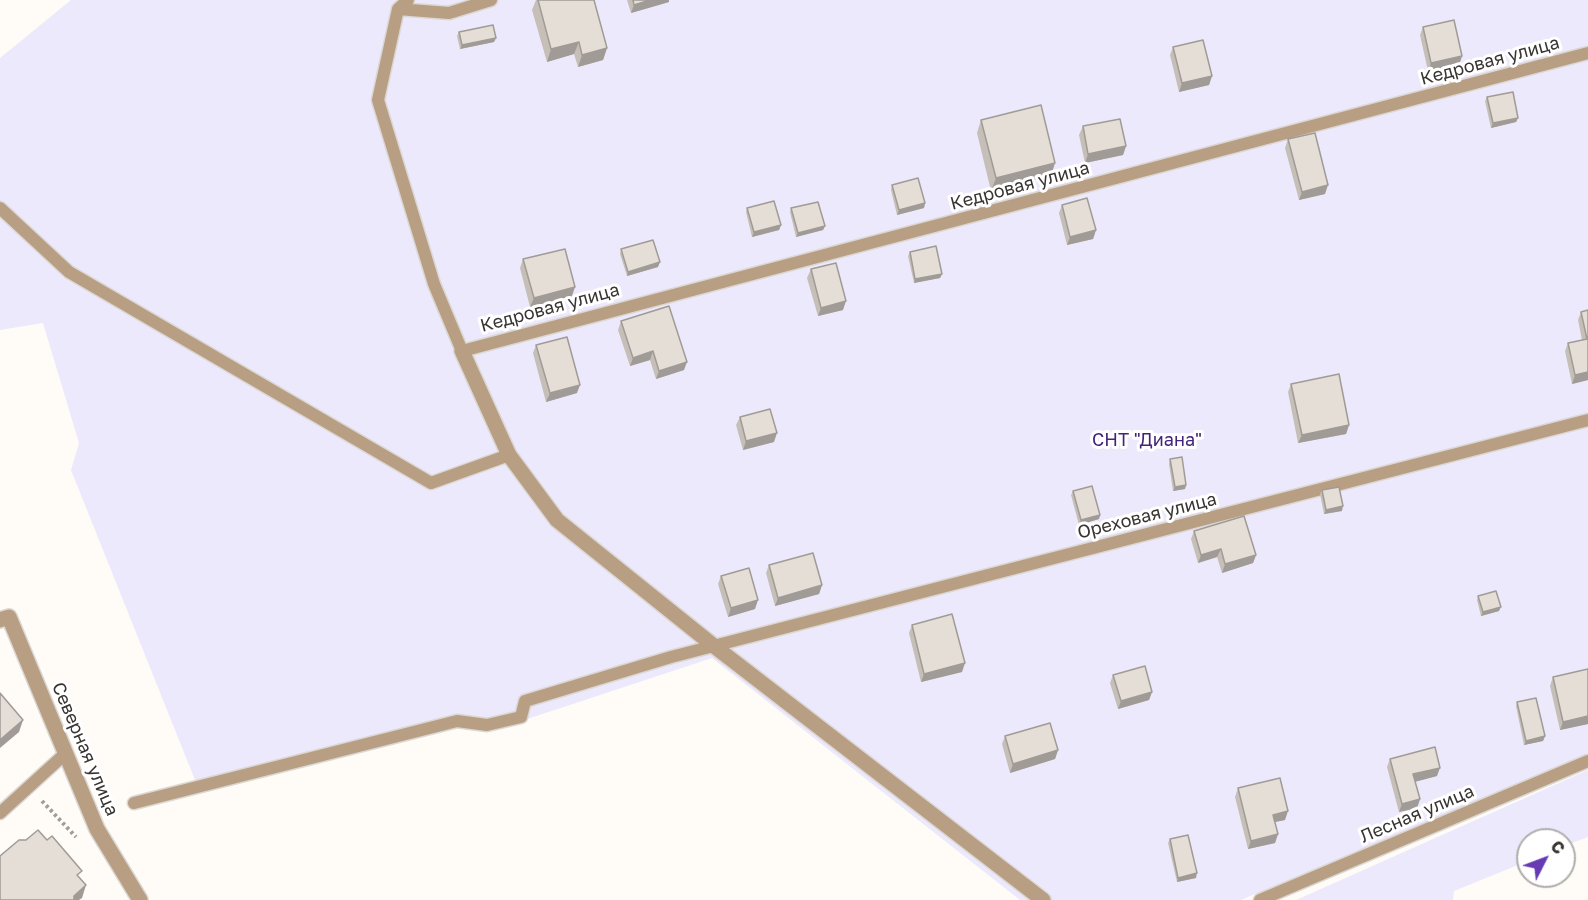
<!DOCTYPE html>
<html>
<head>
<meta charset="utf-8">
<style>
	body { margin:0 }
	#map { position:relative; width:1588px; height:900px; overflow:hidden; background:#fffbf6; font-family:"Golos Text",sans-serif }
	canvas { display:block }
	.north { position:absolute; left:1516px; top:828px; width:60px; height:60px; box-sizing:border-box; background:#fff; border:2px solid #afaead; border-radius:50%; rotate:48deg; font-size:16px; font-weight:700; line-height:24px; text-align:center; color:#373431 }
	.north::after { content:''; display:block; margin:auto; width:21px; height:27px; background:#663bb3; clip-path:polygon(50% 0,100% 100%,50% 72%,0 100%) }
</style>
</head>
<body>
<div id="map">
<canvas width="1588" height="900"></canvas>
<div class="north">С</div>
</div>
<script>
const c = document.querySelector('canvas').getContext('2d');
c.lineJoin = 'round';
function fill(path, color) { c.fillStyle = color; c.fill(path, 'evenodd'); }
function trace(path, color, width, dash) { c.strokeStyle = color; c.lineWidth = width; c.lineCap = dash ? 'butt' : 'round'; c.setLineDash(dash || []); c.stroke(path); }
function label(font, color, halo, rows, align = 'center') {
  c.font = font + ' "Golos Text",sans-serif'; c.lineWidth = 6; c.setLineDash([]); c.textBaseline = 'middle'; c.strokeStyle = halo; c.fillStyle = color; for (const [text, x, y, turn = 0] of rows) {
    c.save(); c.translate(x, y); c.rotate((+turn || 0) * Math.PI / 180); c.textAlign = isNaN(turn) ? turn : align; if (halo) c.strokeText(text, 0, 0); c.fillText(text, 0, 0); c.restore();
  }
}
fill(new Path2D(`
	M71,0H1588V754L1241,900H1020L712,658L491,731L459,726L199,790L71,470L79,443L43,323L0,330V58Z
	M1588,770V837L1564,846V840H1528V861L1454,891L1453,900H1296Z`), '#ede9fd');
const lane = new Path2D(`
	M408,0L398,9L378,100L434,284L462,351L1588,53
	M398,9L449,13L491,0
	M0,208L69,272L431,483L509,455
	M134,803L457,721L487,725L521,717L525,701L671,657L1588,420
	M0,813L66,753
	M1260,900L1588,761`);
const street = new Path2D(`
	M462,351L509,455L557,520L714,646L1043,900
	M0,620L9,617L97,829L140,900`);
trace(lane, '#dbd7d3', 15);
trace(street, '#dbd7d3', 18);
trace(new Path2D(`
	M42,801L76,837`), '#a09c98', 4, [3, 3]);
trace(lane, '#b89e82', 12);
trace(street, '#b89e82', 15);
fill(new Path2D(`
	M536,0H538L607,48L603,60L578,67L574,54L547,62L532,10Z
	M627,0H669V2L631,13Z
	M1423,27L1462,56L1459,65L1428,71L1420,35Z
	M459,32L496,38L494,42L460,49L457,36Z
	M1173,47L1212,76L1209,85L1179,92L1170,55Z
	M1487,97L1518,118L1516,122L1491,128L1485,101Z
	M981,120L1051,176L991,191L977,133Z
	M1083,126L1126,146L1123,155L1085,163L1079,135Z
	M1288,139L1325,194L1299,200L1285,148Z
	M892,185L925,203L924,208L897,215L891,190Z
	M1062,205L1096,230L1093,239L1067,245L1059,213Z
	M747,208L781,225L779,230L752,237L746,212Z
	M791,208L825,226L823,230L796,237L790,212Z
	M621,249L658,267L627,276L620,254Z
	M910,252L942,274L940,278L914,283L908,256Z
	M523,259L572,296L530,307L520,268Z
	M811,269L843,310L818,316L807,278Z
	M1588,310V380L1572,384L1565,351L1568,343L1582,340L1578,320L1581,312Z
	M621,321L684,370L656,379L650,360L630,366L618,330Z
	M536,345L577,393L546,402L533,353Z
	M1291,384L1349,425L1346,434L1298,443L1288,392Z
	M740,417L774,442L743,450L736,425Z
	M1170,459L1186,485L1185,489L1173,491L1169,464Z
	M1322,490L1342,511L1324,514L1320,494Z
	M1073,491L1100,515L1099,519L1079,525L1071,495Z
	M1194,531L1256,555L1253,563L1222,573L1217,557L1198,563L1191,539Z
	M769,565L822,585L819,594L775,606L766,573Z
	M721,576L755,609L728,617L718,584Z
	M1478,596L1499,611L1481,616L1477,600Z
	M912,625L962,672L921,682L909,633Z
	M1588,669V724L1560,730L1550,686L1553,677Z
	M1113,675L1152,692L1149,700L1118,709L1110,683Z
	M1517,702L1545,736L1543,741L1524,745L1516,706Z
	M1005,736L1058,750L1055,759L1010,773L1002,744Z
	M1390,759L1437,776L1415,782L1420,799L1417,808L1399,812L1387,767Z
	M1238,788L1285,820L1275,822L1278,834L1275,843L1248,849L1235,797Z
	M1170,839L1196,878L1177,882L1168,843Z`), '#c5bfb8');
fill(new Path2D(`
	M650,0H669V2L631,13L634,5Z
	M496,38L494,42L460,49L462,45Z
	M579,42L574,54L547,62L551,49Z
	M607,48L603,60L578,67L582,55Z
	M1462,56L1459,65L1428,71L1431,63Z
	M1212,76L1209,85L1179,92L1182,83Z
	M1518,118L1516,122L1491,128L1493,123Z
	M1126,146L1123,155L1085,163L1088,154Z
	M1055,163L1051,176L991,191L996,178Z
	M1328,185L1325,194L1299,200L1302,192Z
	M925,203L924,208L897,215L899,210Z
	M781,225L779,230L752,237L754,232Z
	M825,226L823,230L796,237L798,233Z
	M1096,230L1093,239L1067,245L1070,237Z
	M660,262L658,267L627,276L628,272Z
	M942,274L940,278L914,283L915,279Z
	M575,287L572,296L530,307L534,298Z
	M846,301L843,310L818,316L821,308Z
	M653,351L650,360L630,366L633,358Z
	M687,362L684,370L656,379L659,371Z
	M1588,372V380L1572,384L1575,375Z
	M580,385L577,393L546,402L550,393Z
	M1349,425L1346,434L1298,443L1302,435Z
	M777,433L774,442L743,450L746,441Z
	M1186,485L1185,489L1173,491L1175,487Z
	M1343,506L1342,511L1324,514L1326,510Z
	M1100,515L1099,519L1079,525L1081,520Z
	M1221,549L1217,557L1198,563L1201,555Z
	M1256,555L1253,563L1222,573L1225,564Z
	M822,585L819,594L775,606L778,598Z
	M758,600L755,609L728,617L731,608Z
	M1501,607L1499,611L1481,616L1483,612Z
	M965,663L962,672L921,682L924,674Z
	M1152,692L1149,700L1118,709L1121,701Z
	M1588,716V724L1560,730L1563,722Z
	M23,720L19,732L0,748V740Z
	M1545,736L1543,741L1524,745L1526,741Z
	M1058,750L1055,759L1010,773L1013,764Z
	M1440,768L1437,776L1410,783L1413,774Z
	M1420,799L1417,808L1399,812L1402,804Z
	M1288,811L1285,820L1270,823L1273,815Z
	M1278,834L1275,843L1248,849L1251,841Z
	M1197,873L1196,878L1177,882L1178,878Z
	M86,885L82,898L79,900H73L74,896Z`), '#a09b96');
const building = new Path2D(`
	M538,0H594L607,48L582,55L579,42L551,49Z
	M633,0H650L634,5Z
	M1454,20L1462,56L1431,63L1423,27Z
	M493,25L496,38L462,45L459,32Z
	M1203,40L1212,76L1182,83L1173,47Z
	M1513,92L1518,118L1493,123L1487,97Z
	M1041,105L1055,163L996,178L981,120Z
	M1120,119L1126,146L1088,154L1083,126Z
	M1315,133L1328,185L1302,192L1288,139Z
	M918,178L925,203L899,210L892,185Z
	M1087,198L1096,230L1070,237L1062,205Z
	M774,201L781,225L754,232L747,208Z
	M818,202L825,226L798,233L791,208Z
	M653,240L660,262L628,272L621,249Z
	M936,246L942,274L915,279L910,252Z
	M565,249L575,287L534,298L523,259Z
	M836,263L846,301L821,308L811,269Z
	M669,306L687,362L659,371L653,351L633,358L621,321Z
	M1588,310V372L1575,375L1568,343L1587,339L1581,312Z
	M567,337L580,385L550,393L536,345Z
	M1339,374L1349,425L1302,435L1291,384Z
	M770,409L777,433L746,441L740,417Z
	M1182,457L1186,485L1175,487L1170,459Z
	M1092,486L1100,515L1081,520L1073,491Z
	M1339,487L1343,506L1326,510L1322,490Z
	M1244,516L1256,555L1225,564L1221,549L1201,555L1194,531Z
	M813,553L822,585L778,598L769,565Z
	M749,568L758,600L731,608L721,576Z
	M1496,591L1501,607L1483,612L1478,596Z
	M952,614L965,663L924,674L912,625Z
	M1145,666L1152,692L1121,701L1113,675Z
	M1588,669V716L1563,722L1553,677Z
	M0,693L23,720L0,740Z
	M1536,698L1545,736L1526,741L1517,702Z
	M1050,723L1058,750L1013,764L1005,736Z
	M1435,747L1440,768L1413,774L1420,799L1402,804L1390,759Z
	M1280,778L1288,811L1273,815L1278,834L1251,841L1238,788Z
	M38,830L47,840L52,836L82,871L77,875L86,885L74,896V900H0V856L19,840H26Z
	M1188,835L1197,873L1178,878L1170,839Z`);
fill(building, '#e5ded6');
trace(building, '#a09b96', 1.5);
label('18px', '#373431', '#fff', [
	["Кедровая улица",1490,61,-15],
	["Кедровая улица",1020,186,-15],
	["Кедровая улица",550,308,-15],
	["Ореховая улица",1147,516,-14],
	["Северная улица",85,749,67],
	["Лесная улица",1417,814,-23]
]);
label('18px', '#44237b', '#fff', [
	["СНТ \"Диана\"",1147,440]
]);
</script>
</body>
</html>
